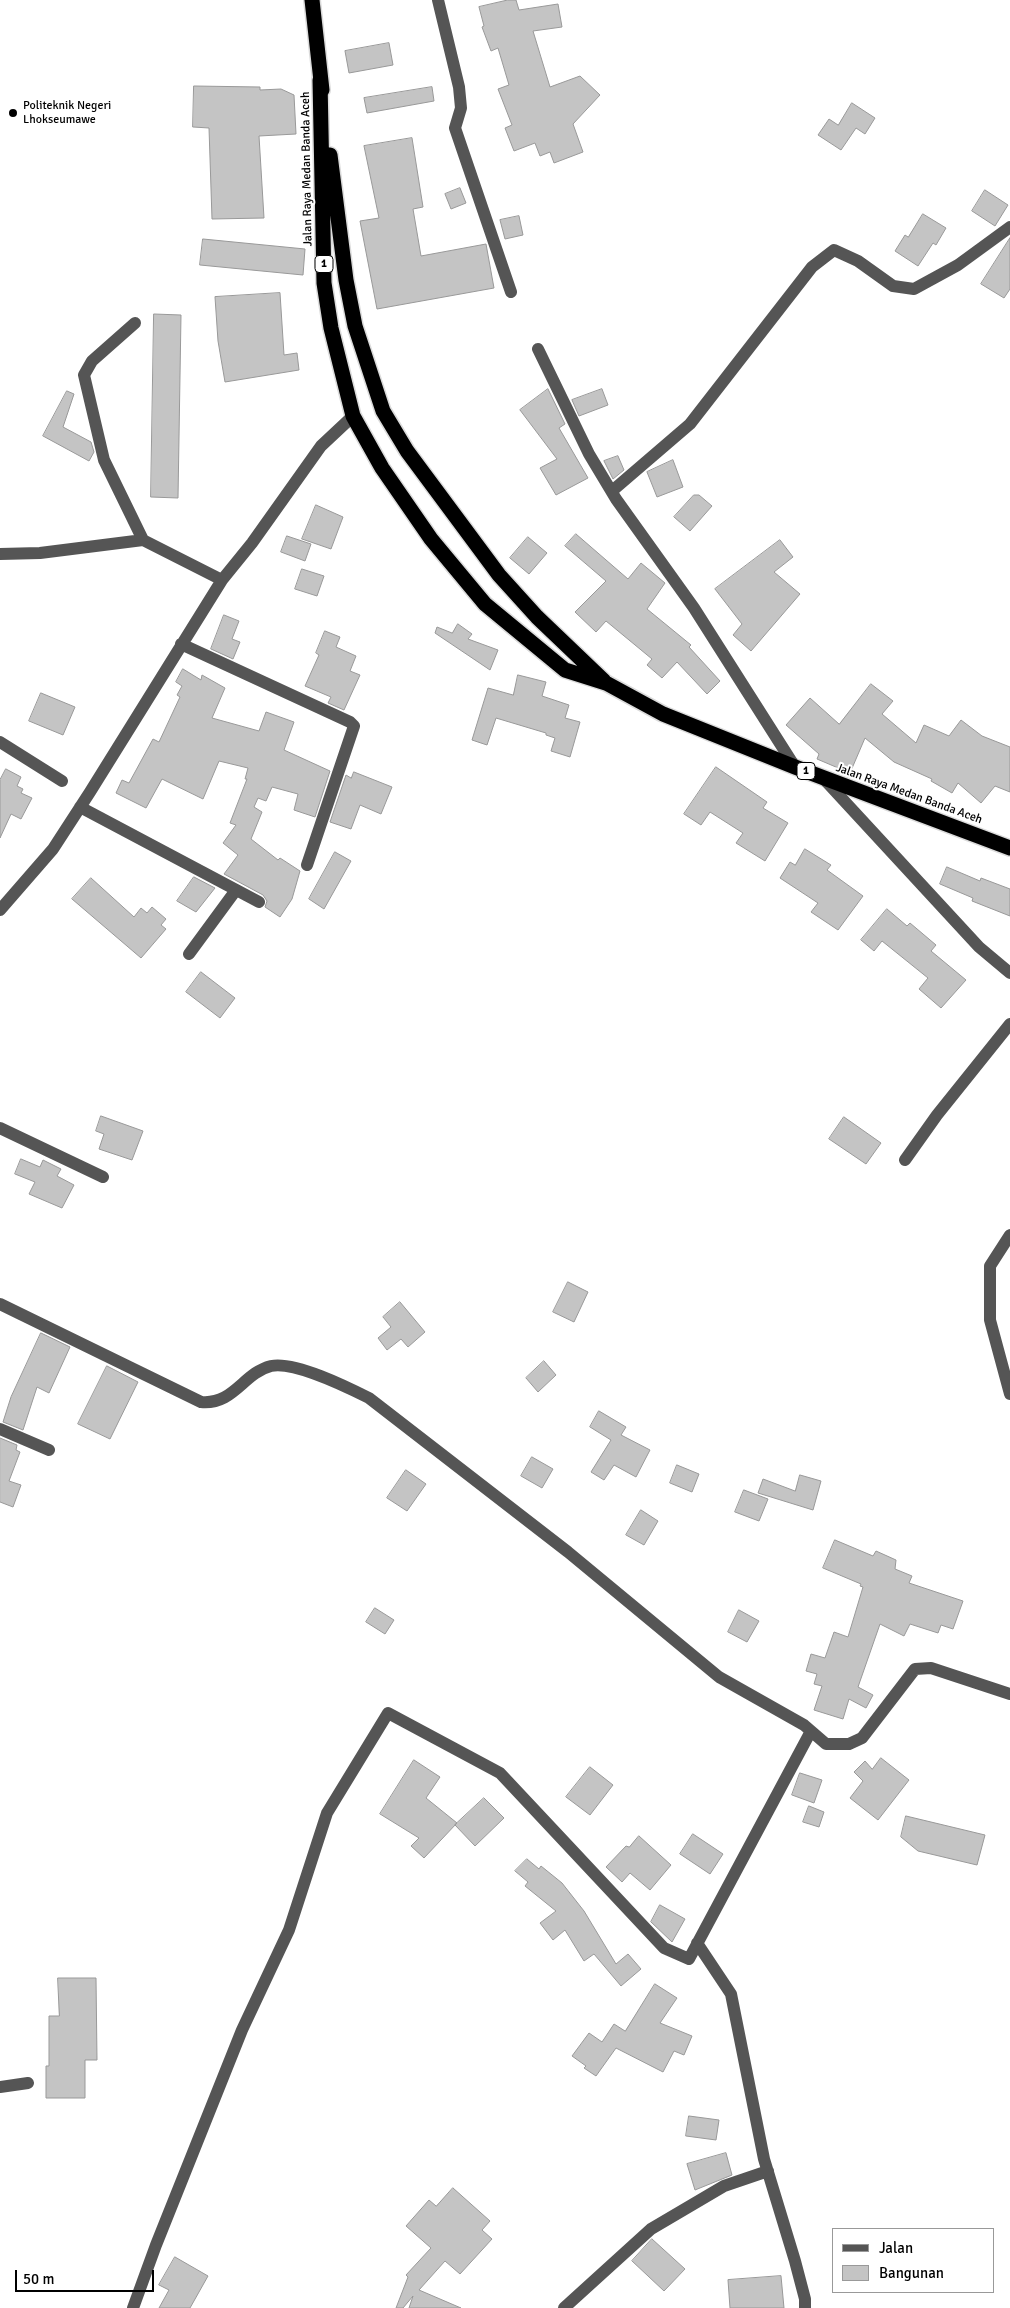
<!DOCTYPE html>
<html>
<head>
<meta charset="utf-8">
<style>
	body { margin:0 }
	#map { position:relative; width:1010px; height:2308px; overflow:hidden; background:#fff; font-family:Signika,sans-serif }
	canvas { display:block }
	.legend { position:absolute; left:832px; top:2228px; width:162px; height:65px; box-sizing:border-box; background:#fff; border:1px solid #999; margin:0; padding:6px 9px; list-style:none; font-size:15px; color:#000 }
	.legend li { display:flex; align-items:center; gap:10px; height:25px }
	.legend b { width:25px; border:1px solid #999 }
	.scale { position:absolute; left:15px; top:2270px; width:139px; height:22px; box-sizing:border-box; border:2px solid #000; border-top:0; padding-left:6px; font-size:15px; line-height:18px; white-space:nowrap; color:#000; -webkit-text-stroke:4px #fff; paint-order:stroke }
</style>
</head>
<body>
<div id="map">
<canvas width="1010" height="2308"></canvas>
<ul class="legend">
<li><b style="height:6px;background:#555"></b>Jalan</li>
<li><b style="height:14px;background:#c4c4c4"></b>Bangunan</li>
</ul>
<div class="scale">50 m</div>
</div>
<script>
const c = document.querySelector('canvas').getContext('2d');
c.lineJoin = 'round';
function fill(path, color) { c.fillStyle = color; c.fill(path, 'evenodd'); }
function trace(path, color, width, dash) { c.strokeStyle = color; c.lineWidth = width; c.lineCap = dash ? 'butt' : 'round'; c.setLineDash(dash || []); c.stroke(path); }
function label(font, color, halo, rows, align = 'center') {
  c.font = font + ' Signika,sans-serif'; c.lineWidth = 4; c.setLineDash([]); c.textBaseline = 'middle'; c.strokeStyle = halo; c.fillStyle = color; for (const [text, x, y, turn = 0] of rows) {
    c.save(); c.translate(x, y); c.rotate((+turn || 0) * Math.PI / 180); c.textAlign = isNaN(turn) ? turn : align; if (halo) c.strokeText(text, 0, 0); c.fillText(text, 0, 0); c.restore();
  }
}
const building = new Path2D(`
	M508,0H516L519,10L558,4L562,27L533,31L550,87L580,76L600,95L573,124L583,152L554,163L550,152L540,156L535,143L514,151L505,128L512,125L498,89L509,85L498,48L491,51L482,27L484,26L479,7Z
	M389,43L393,65L349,73L345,51Z
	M194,86L260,87V90L281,89L294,95L296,134L259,136L264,218L212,219L209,128L193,127Z
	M432,87L434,101L367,113L364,98Z
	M852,103L875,118L865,134L856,128L841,150L818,135L829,119L838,125Z
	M412,138L423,207L413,209L421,256L486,244L494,288L377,309L360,221L379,218L364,146Z
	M460,188L466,203L451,209L445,194Z
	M985,190L1008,205L995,226L972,211Z
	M923,214L946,228L936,245L933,243L918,266L895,251L905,235L908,237Z
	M519,216L523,235L505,239L500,220Z
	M1010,238V289L1004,298L981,284Z
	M203,239L305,249L303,275L200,265Z
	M280,293L284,355L297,353L299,370L225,382L218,341L215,297Z
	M154,314L181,315L178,498L151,497Z
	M548,389L565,424L559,428L588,478L556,495L540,468L557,459L520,410Z
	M602,389L608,405L579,416L572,400Z
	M67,391L74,394L63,427L91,442L94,452L89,461L43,436Z
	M618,456L624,470L613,479L604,461Z
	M673,460L683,487L657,497L647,472Z
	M694,495H699L712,506L690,531L674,517Z
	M316,505L343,517L331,549L302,539Z
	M576,534L628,579L641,563L665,583L647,609L691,645L689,647L720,681L707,694L677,662L662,678L647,665L652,659L606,621L596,632L575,612L606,581L565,546Z
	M287,536L311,544L305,561L281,552Z
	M528,537L547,553L529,574L510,558Z
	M780,540L793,557L774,572L800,594L751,651L733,635L742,624L715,589Z
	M302,569L324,576L317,596L295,589Z
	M224,615L239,621L232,639L240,642L233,659L211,649Z
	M458,624L472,634L468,639L498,650L490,670L435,633L437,627L452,633Z
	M325,631L340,637L336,647L356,656L350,671L360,675L344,710L328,703L331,697L305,686L319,655L316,653Z
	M183,669L201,680L202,675L225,688L212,718L259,731L266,712L294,722L284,750L330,771L315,817L294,810L298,794L272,787L266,801L258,798L254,807L262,812L251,839L278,860L280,858L300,871L292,899L280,917L265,907L267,901L263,895L224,874L238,855L223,843L236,825L230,823L247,779H245L248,768L219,761L203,799L162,779L146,808L116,793L122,780L129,783L153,739L159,742L180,697L177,695L182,686L176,682Z
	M518,675L546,682L542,696L569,705L565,718L580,722L570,757L551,751L555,738L546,735V733L496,718L487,745L472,740L488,688L513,695Z
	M871,684L893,701L882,714L916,743L924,725L949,736L961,720L982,736L1010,747V792L995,786L981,803L958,783L952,793L931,781L932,779L894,762L865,738L850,773L817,759L819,754L786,725L810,698L839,724Z
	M41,693L75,707L63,735L29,721Z
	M716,767L767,802L763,808L788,823L765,861L736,843L743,833L710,812L701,825L684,814Z
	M6,769L21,777L17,786L23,789L21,793L32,798L21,819L11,814L0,838V780Z
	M354,772L392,787L381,814L360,805L351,829L330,822L346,775L351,778Z
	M805,849L831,865L827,870L863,896L838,930L811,912L818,903L780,878L790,862L795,865Z
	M335,852L351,861L324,909L309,899Z
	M947,867L980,881L981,878L1010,889V916L972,901L973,898L940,884Z
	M194,877L215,888L196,912L177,901Z
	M91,878L134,917L141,908L147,913L152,907L166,919L161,925L166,929L141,958L72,899Z
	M887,909L907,926L910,923L936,945L931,951L966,980L941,1008L919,989L928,978L882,941L874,951L861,940Z
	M201,972L235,998L220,1018L186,992Z
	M101,1116L143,1131L132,1160L99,1149L104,1134L96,1131Z
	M844,1117L881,1143L866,1164L829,1139Z
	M21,1159L40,1167L43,1160L61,1169L57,1176L74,1185L62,1208L29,1194L35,1182L15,1174Z
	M568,1282L588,1292L574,1322L553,1312Z
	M400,1302L425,1332L408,1347L401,1339L387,1350L378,1338L391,1327L383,1317Z
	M41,1333L70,1347L49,1393L37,1387L23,1430L3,1422L11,1397Z
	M544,1361L556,1375L538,1392L526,1378Z
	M107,1366L138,1382L110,1439L78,1424Z
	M599,1411L626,1427L621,1435L650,1450L636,1477L614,1465L604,1480L591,1472L611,1440L590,1427Z
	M0,1438L17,1445L16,1450L20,1452L9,1481L21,1485L13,1507L0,1502Z
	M532,1457L553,1469L542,1488L521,1476Z
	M677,1465L699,1474L692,1492L670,1483Z
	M406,1470L426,1484L407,1511L387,1498Z
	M800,1475L821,1481L813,1510L758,1493L763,1479L795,1491Z
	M744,1490L768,1499L759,1521L735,1512Z
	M641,1510L658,1521L644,1545L626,1535Z
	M835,1540L873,1556L876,1551L896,1560L895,1569L912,1576L909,1583L963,1601L953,1629L941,1625L938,1633L910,1624L904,1636L880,1624L858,1687L873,1695L866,1708L849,1699L843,1719L814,1710L822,1686L814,1684L817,1674L806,1671L811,1654L825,1658L834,1632L848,1637L863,1587L860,1586L861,1584L823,1568Z
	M375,1608L394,1620L385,1634L366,1622Z
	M739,1610L759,1621L747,1642L728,1632Z
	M881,1758L909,1780L878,1820L850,1798L863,1781L854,1772L865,1761L872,1769Z
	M414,1760L440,1777L426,1798L457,1823L424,1858L411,1846L419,1838L380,1814Z
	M590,1767L613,1785L590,1815L566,1797Z
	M800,1773L822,1780L814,1803L792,1795Z
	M484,1798L504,1818L475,1846L455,1825Z
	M809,1806L824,1812L819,1827L803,1822Z
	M906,1816L985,1835L977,1865L918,1851L901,1837Z
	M693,1834L723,1854L710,1874L680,1854Z
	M639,1836L671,1865L650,1890L630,1873L622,1882L606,1867L626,1846L629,1847Z
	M527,1859L539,1869L541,1866L562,1883L584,1911L616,1964L628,1954L641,1969L621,1986L594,1954L584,1961L565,1930L553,1940L540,1923L556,1911L525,1886L528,1882L515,1871Z
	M660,1905L685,1919L672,1942L651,1922Z
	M58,1978H96L97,2060H85V2098H46V2066H49V2016H59Z
	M655,1984L677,1998L660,2023L692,2036L684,2055L674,2051L663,2072L616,2048L596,2076L584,2068L586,2066L572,2056L589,2033L602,2042L614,2024L625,2031Z
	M689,2116L719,2120L716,2140L686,2136Z
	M726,2153L732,2175L695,2190L687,2164Z
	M453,2188L490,2221L482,2230L492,2239L460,2274L445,2261L419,2290L461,2308H409L413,2296L403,2308H396L408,2277L406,2275L431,2248L406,2226L429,2200L436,2206Z
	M652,2239L685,2269L664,2291L632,2261Z
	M175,2257L208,2276L190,2308H159L169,2290L159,2285Z
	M781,2276L784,2308H730L728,2280Z`);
fill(building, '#c4c4c4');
trace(building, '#999', 1);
const highway = new Path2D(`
	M312,0L322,90
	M320,80L324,283L331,328L353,416L382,468L431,539L485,604L565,670L606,683L663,714L795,767L1010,848
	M330,155L346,280L355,326L383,411L407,451L499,575L537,617L604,681`);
trace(highway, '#dbdbdb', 18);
trace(new Path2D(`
	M438,0L459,87L461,108L455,128L511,292
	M135,323L92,361L84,375L104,460L143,540
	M538,349L589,454L616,499L694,608L795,767
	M612,491L690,424L812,267L834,250L858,261L893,286L914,289L958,265L1010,227
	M0,554L40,553L143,540L222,580
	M181,644L350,722L354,726L307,865
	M0,742L62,781
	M823,778L979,947L1010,973
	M80,807L259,902
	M0,910L53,849L90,792L222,580L252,543L321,446L353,416
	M189,954L236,890
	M0,1128L103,1177
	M905,1160L937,1115L1010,1024
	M1010,1235L990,1266V1320L1010,1394
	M0,1304L201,1402C234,1405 243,1373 271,1366C295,1361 347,1387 369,1398L568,1552L719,1677L804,1725L826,1744H849L862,1738L915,1669L931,1668L1010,1694
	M0,1429L49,1450
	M697,1943L731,1994L764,2159L795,2261L805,2299V2308
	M0,2087L28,2083
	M133,2308L156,2245L242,2030L289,1930L327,1813L388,1713L500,1773L664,1948L689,1959L811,1731
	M564,2308L651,2229L724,2186L768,2171`), '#555', 12);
trace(highway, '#000', 15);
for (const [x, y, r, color] of [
	[13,113,5,"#000"]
]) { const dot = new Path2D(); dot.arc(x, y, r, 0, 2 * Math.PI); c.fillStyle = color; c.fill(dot); trace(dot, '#fff', 2); }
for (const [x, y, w] of [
	[324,264,18],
	[806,771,18]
]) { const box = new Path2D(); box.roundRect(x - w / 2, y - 8.5, w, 17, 4); c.fillStyle = '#fff'; c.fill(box); trace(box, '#000', 1); }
label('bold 11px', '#000', null, [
	["1",324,264],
	["1",806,771]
]);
label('12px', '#000', '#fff', [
	["Politeknik Negeri",23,106],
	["Lhokseumawe",23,120]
], 'left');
label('12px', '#000', '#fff', [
	["Jalan Raya Medan Banda Aceh",307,169,-91],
	["Jalan Raya Medan Banda Aceh",909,794,20]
]);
</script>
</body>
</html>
